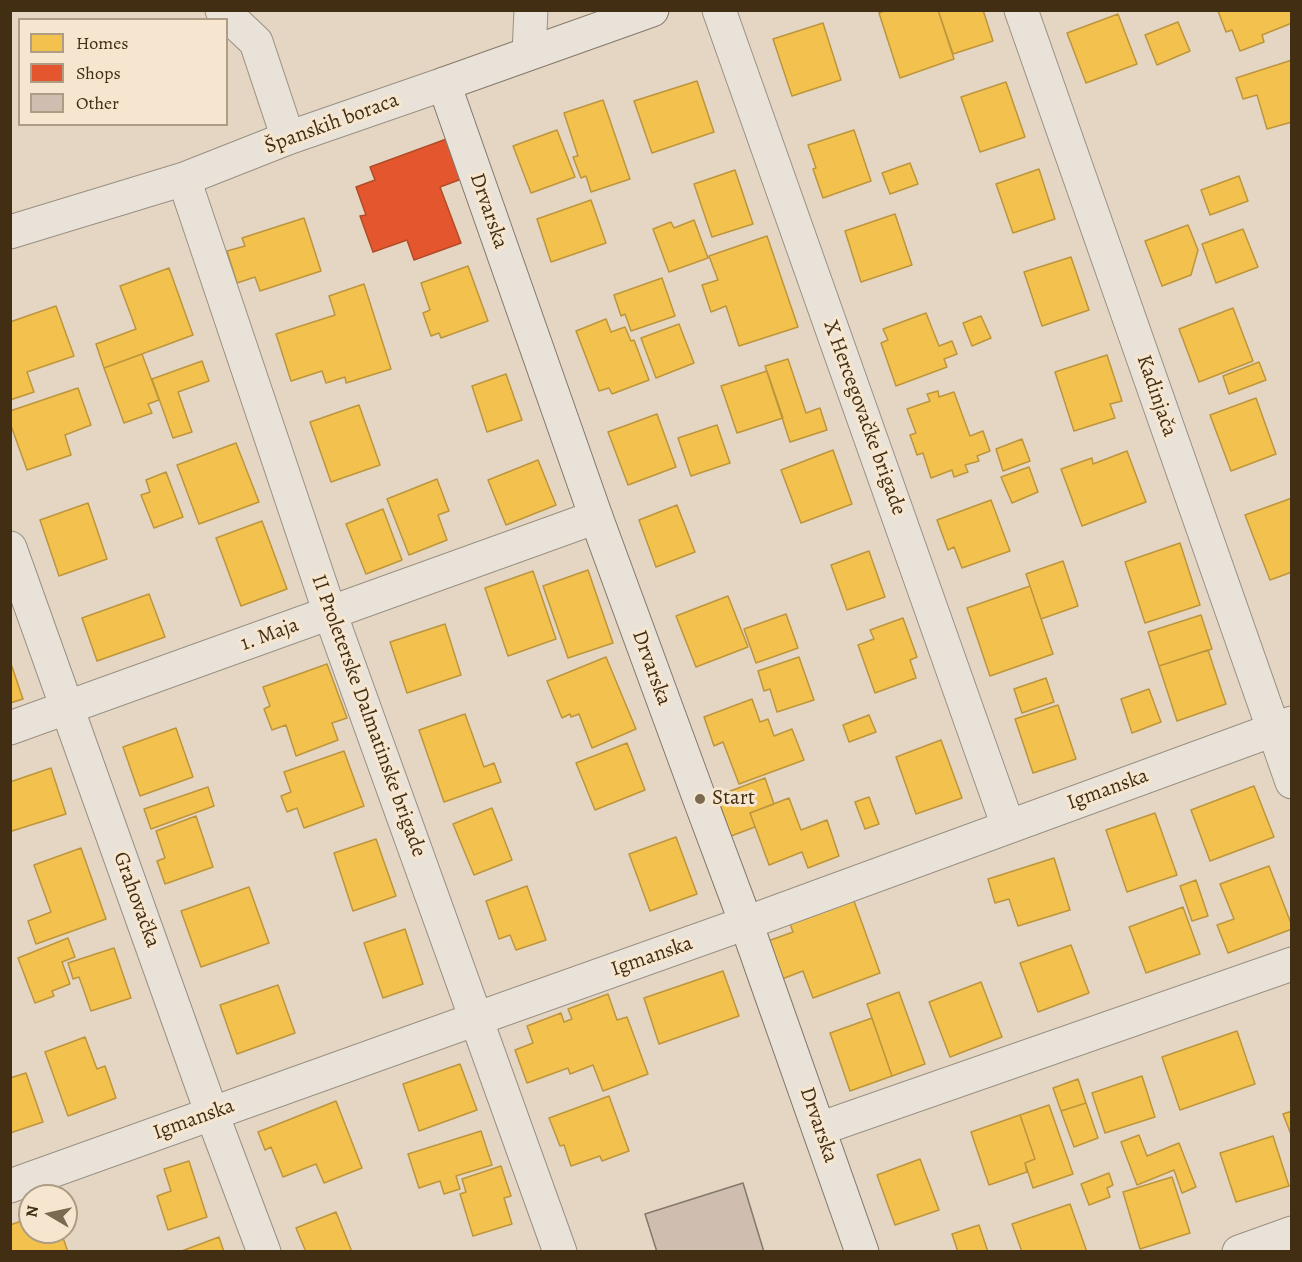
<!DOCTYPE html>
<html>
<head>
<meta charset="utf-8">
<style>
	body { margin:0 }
	#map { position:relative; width:1302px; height:1262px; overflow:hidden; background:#e4d6c3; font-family:Alegreya,serif }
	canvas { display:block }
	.frame { position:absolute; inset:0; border:12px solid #422e13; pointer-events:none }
	.legend { position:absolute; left:18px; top:18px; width:210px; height:108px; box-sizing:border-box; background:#f6e6d0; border:2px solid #ae9c84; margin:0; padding:8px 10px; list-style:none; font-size:18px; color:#422e13 }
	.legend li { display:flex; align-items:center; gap:12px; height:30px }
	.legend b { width:30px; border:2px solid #ae9c84 }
	.north { position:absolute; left:18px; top:1184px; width:60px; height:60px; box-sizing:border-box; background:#f6e6d0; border:2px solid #ae9c84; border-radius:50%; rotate:279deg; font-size:16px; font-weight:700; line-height:24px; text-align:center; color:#422e13 }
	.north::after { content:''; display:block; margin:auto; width:21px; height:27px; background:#7b6951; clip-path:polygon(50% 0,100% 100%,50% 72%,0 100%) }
</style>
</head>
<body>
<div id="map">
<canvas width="1302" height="1262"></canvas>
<div class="frame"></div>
<ul class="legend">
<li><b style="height:16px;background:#f2c14e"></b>Homes</li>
<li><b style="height:16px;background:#e4572e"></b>Shops</li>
<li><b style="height:16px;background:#cfbeaf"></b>Other</li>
</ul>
<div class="north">N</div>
</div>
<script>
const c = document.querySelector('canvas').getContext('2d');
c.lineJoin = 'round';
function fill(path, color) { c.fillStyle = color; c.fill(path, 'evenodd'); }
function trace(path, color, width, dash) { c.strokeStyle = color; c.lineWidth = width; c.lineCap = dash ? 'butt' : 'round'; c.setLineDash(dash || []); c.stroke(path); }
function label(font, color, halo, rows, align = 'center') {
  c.font = font + ' Alegreya,serif'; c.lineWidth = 6; c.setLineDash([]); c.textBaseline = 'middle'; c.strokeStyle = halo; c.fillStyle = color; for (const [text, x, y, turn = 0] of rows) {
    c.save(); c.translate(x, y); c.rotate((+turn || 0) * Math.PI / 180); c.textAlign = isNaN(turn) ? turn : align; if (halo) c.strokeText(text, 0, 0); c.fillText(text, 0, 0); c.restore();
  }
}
const homes = new Path2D(`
	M886,10H938L954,59L900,78L879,13Z
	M938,10H983L993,41L953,54Z
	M1220,10H1292V23L1262,35L1264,42L1240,51L1232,30L1226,32L1218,11Z
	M1118,14L1137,64L1086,83L1067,33Z
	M1178,22L1190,51L1157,65L1145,35Z
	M823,23L841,80L792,96L773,39Z
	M1292,60V122L1267,129L1257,95L1243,99L1236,78Z
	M697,81L714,132L652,153L634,101Z
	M1006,82L1025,137L980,152L961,97Z
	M603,100L630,179L591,192L586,176L581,178L573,157L578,156L564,113Z
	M557,130L575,177L531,193L513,146Z
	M854,130L871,181L823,198L813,169L816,168L808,145Z
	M910,163L918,184L890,194L882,173Z
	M1039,169L1055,219L1013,233L996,184Z
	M735,170L753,224L712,237L694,184Z
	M1239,176L1248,201L1210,215L1201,190Z
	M591,200L606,243L551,262L537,219Z
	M895,214L912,265L861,282L845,231Z
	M304,218L321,271L260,291L255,277L237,283L227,251L245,246L242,238Z
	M694,220L708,258L669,272L653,229L671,222L674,228Z
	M1188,225L1198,250L1191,275L1162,286L1145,241Z
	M1243,229L1258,267L1216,283L1202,244Z
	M767,236L798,327L739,346L726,306L711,312L702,285L718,280L709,256Z
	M1071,257L1089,310L1042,326L1024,272Z
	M468,266L488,321L441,338L439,333L431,336L423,313L430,310L421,283Z
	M169,268L193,335L104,368L96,344L136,329L120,286Z
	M662,278L675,316L631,331L625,314L621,316L614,295Z
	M364,284L391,369L346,383L345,377L326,383L322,371L291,381L276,334L335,315L329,296Z
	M56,306L74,356L27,372L34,392L10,400V322Z
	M1233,308L1253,361L1199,382L1179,329Z
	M926,313L939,346L952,341L957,354L944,359L947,367L896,386L881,343L888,340L883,329Z
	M981,316L991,338L972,346L963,323Z
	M606,319L611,332L625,327L631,341L634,340L649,380L612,394L609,388L599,391L576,331Z
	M679,324L694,363L656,378L641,338Z
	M142,354L159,400L148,404L152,413L124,423L104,368Z
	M1107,355L1122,401L1110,404L1115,418L1074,431L1055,372Z
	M788,359L806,413L820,408L827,430L790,442L765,366Z
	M202,361L209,381L178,392L192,432L173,438L152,379Z
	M1259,362L1266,380L1229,394L1223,376Z
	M767,371L783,418L737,433L721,386Z
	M506,374L522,420L487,432L472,386Z
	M78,388L91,425L65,435L71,455L27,470L10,423V411Z
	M938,391L939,397L954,392L970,436L983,431L990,451L977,456L979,461L965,465L968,472L954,477L952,470L931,478L923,453L917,455L910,435L916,433L907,409L930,401L927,394Z
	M1256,398L1276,454L1231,471L1210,415Z
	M359,405L380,465L331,482L310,422Z
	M657,414L676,467L628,485L608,432Z
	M717,425L730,463L691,476L678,438Z
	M1022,439L1030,461L1003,471L996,449Z
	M236,443L259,502L199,524L177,465Z
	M833,450L852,504L801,523L781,470Z
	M1127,451L1146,502L1082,526L1061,469L1092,458L1093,464Z
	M538,460L556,505L506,525L488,480Z
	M1029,467L1038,492L1012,503L1001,477Z
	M166,472L183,517L154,528L141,495L150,492L146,480Z
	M437,479L449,511L438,515L447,540L409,555L387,499Z
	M1292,498V572L1270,580L1245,515Z
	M991,500L1010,551L962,568L954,547L948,550L937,520Z
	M88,503L107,559L59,576L40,520Z
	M677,505L695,552L656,567L639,520Z
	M383,509L402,560L366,574L346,524Z
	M262,521L287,589L241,606L216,538Z
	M1180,543L1200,605L1145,623L1125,562Z
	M869,551L885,597L847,610L831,565Z
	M1063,561L1078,606L1041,619L1026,574Z
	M588,570L613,643L568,658L543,586Z
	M533,571L556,639L508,656L485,588Z
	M1030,586L1053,654L990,676L967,608Z
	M149,594L165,637L97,661L82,618Z
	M728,596L748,647L696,667L676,616Z
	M786,614L798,648L756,663L744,629Z
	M1201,615L1212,649L1159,666L1148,632Z
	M903,618L917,657L910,660L916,678L875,693L858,645L874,639L870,630Z
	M445,624L461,675L407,693L390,642Z
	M1208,650L1226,704L1177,721L1159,666Z
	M606,657L636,729L592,748L579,714L571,717L570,714L562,718L547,681Z
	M799,657L814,700L777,712L770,689L764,691L758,671Z
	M10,661L23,699L10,703Z
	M327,664L347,718L332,723L338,740L296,756L286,725L272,730L264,709L270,706L263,687Z
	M1046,678L1054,702L1022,713L1014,689Z
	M1149,689L1161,722L1132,733L1121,699Z
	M752,699L760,722L768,719L774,736L792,729L804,760L739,784L723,742L714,746L704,717Z
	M1058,705L1076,759L1033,773L1015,719Z
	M465,714L484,767L494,763L501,782L444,802L419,730Z
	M869,715L876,732L849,742L843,725Z
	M176,728L193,777L140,796L123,747Z
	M941,740L962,798L916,814L896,757Z
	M627,743L645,790L595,810L576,763Z
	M344,751L364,806L304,828L297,808L287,812L281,796L291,792L284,772Z
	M51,768L66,814L12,831L10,827V782Z
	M765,778L774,804L750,813L755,827L731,836L717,796Z
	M1254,786L1274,837L1210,861L1191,810Z
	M208,787L214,806L151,829L144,809Z
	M869,797L879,824L865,829L855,802Z
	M789,798L801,830L827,820L839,856L808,868L802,852L769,865L750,813Z
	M492,808L512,860L474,875L453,824Z
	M1155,813L1177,875L1127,892L1106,830Z
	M196,816L213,867L165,884L157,861L165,858L156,831Z
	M676,837L697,894L650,911L629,854Z
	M376,839L396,896L353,911L334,853Z
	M81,848L106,919L36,944L28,921L51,912L34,865Z
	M1054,858L1070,910L1018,926L1009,899L995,903L988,879Z
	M1269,866L1292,926V929L1228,953L1217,925L1234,919L1220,884Z
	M1196,880L1208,916L1192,921L1180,886Z
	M527,886L546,940L516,950L510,935L499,939L486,901Z
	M249,887L269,943L201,967L181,911Z
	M854,901L880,973L813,998L803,971L782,979L768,941L793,932L790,924Z
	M1183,907L1200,954L1146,973L1129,927Z
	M405,929L423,984L383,998L364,943Z
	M68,938L75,957L62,962L70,984L52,991L54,996L35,1003L18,958Z
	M1071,945L1089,993L1038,1012L1020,963Z
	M114,948L131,998L91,1011L79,977L73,979L68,963Z
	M723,971L739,1016L659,1044L644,998Z
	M981,982L1002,1037L950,1057L929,1002Z
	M278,985L295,1033L237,1054L220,1005Z
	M899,992L925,1064L892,1076L867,1004Z
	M608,994L617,1020L627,1017L648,1074L603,1091L593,1065L570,1074L568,1068L527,1083L515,1050L533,1043L527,1026L561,1013L564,1022L572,1019L568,1009Z
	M872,1018L892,1076L850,1091L830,1033Z
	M1237,1031L1255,1084L1180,1110L1162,1057Z
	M85,1037L97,1069L105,1066L116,1098L68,1116L45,1052Z
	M460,1064L477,1110L419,1131L403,1084Z
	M26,1073L43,1122L10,1133V1078Z
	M1142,1076L1155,1117L1105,1133L1092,1093Z
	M1078,1079L1086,1103L1061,1111L1053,1088Z
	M609,1096L629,1151L602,1161L600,1156L571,1166L564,1145L560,1146L549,1118Z
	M336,1101L362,1168L324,1183L316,1164L283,1177L271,1147L265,1150L258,1132Z
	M1086,1103L1098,1138L1074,1147L1061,1111Z
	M1049,1105L1073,1174L1033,1188L1025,1163L1035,1159L1020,1115Z
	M1292,1111V1137L1283,1114Z
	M1020,1115L1035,1159L1025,1163L1027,1172L989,1185L971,1132Z
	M481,1131L492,1165L456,1176L460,1189L444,1194L440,1181L419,1188L408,1154Z
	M1139,1135L1147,1156L1179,1143L1196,1187L1182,1193L1174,1170L1137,1185L1121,1142Z
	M1273,1136L1289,1186L1236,1202L1220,1153Z
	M920,1159L939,1210L895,1225L877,1175Z
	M189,1161L207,1217L168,1230L157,1196L171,1191L164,1169Z
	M501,1166L511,1196L504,1198L512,1224L473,1236L460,1194L466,1192L462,1179Z
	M1109,1173L1113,1185L1107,1188L1110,1197L1089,1205L1081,1184Z
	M1172,1177L1190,1233L1140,1249L1123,1192Z
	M1070,1204L1087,1252H1022L1012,1224Z
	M336,1212L352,1252H306L296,1228Z
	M30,1218V1232H61L68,1252H10V1225Z
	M979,1225L988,1252H958L952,1234Z
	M219,1237L224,1252H179Z`);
fill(homes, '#f2c14e');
trace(homes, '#bd953c', 1.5);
const shops = new Path2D(`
	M452,137L467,177L440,187L461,243L414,260L407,240L373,252L360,216L366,215L356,187L375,180L370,167Z`);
fill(shops, '#e4572e');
trace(shops, '#b34b26', 1.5);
const building = new Path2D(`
	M743,1183L764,1252H657L645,1214Z`);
fill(building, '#cfbeaf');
trace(building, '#83786a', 1.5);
const street = new Path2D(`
	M222,10L256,42L288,138
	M719,10L1008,826
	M1021,10L1292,782
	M529,53L531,10
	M184,179L330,613L560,1252
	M10,232L184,179L288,138L444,84
	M10,548L212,1114L264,1252
	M10,728L596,517
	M819,1129L1292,964
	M10,1186L476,1019L746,923L1292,723
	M1239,1252L1292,1233`);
const secondary = new Path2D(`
	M652,10L444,84L596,517L700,800L746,923L862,1252`);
trace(street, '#9a9082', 35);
trace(secondary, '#83786a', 35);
trace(street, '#e9e2d8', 33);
trace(secondary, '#e9e2d8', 33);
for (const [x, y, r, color] of [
	[700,799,6,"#7b6951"]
]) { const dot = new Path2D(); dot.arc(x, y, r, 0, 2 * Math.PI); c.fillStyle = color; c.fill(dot); trace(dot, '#f6e6d0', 2); }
label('21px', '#422e13', '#f6e6d0', [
	["Španskih boraca",332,124,-20],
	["Drvarska",488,211,71],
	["Kadinjača",1156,396,71],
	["X Hercegovačke brigade",864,418,70],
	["1. Maja",270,635,-20],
	["Drvarska",651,668,70],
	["II Proleterske Dalmatinske brigade",368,716,70],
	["Igmanska",1108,790,-20],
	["Grahovačka",136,900,70],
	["Igmanska",652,957,-19],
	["Igmanska",194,1120,-20],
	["Drvarska",818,1125,71]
]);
label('21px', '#422e13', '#f6e6d0', [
	["Start",712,799]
], 'left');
</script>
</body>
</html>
